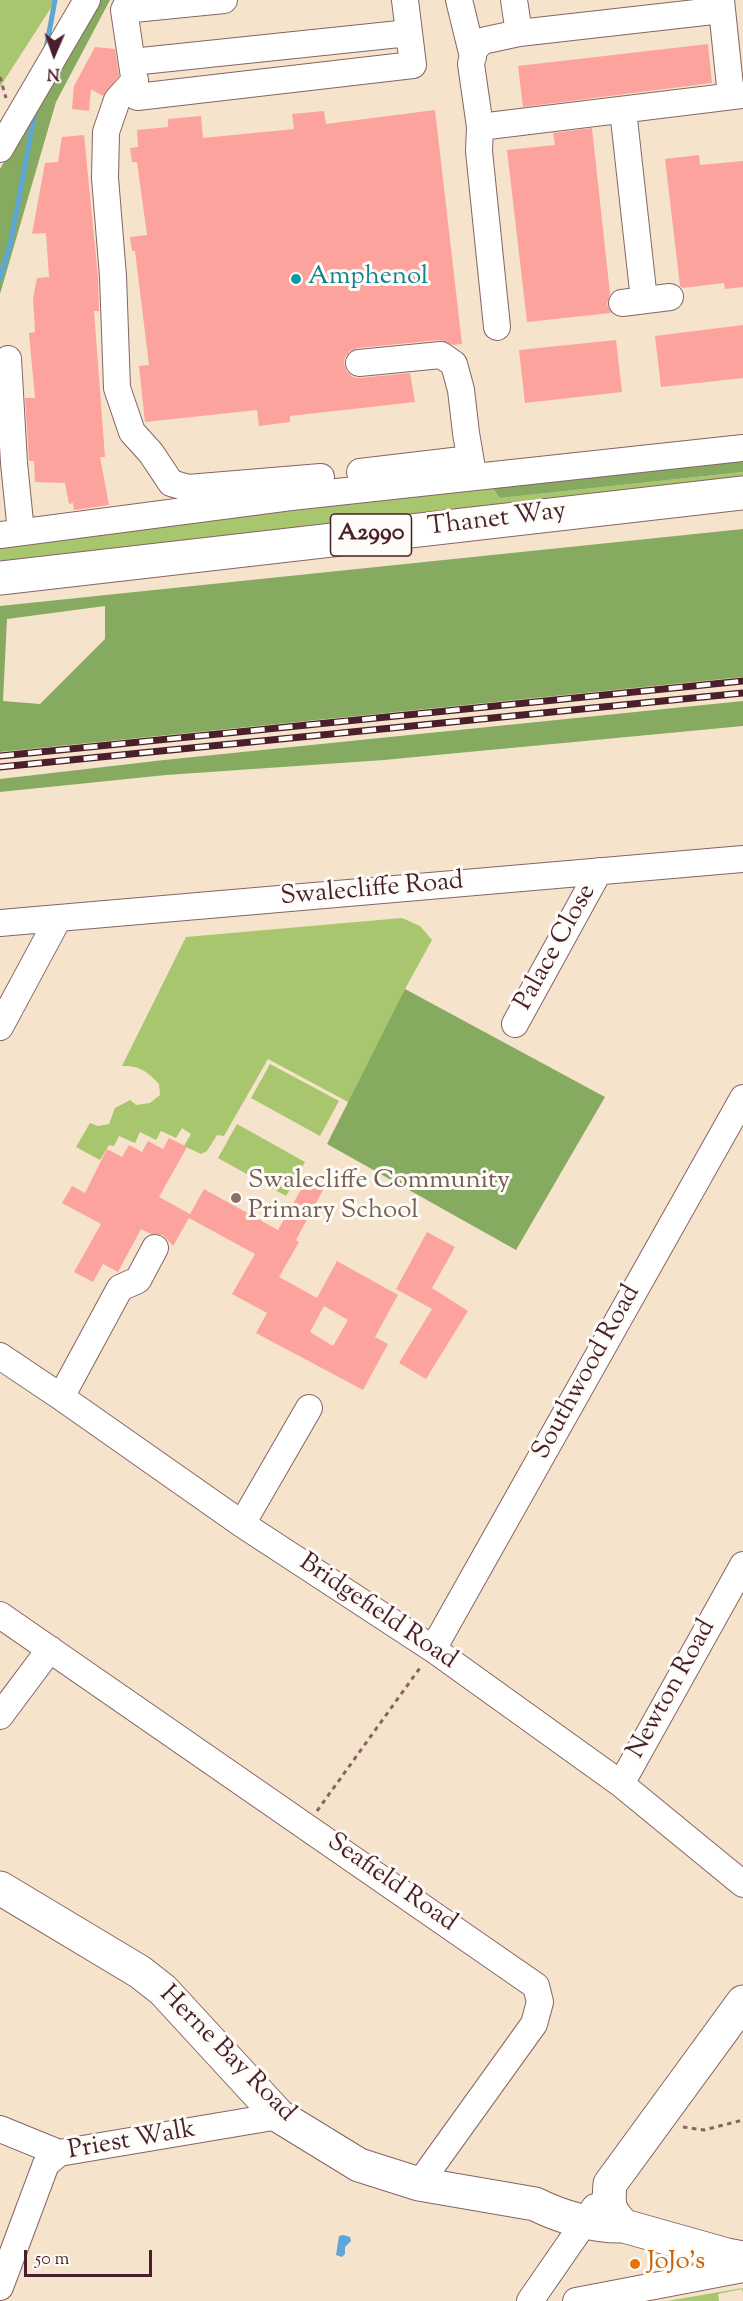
<!DOCTYPE html>
<html>
<head>
<meta charset="utf-8">
<style>
	body { margin:0 }
	#map { position:relative; width:743px; height:2301px; overflow:hidden; background:#f6e3cc; font-family:"Sorts Mill Goudy",serif }
	canvas { display:block }
	.north { position:absolute; left:24px; top:24px; width:60px; height:60px; -webkit-text-stroke:4px #fdfcf7; paint-order:stroke; rotate:182deg; font-size:16px; font-weight:700; line-height:24px; text-align:center; color:#4a1f2b }
	.north::after { content:''; display:block; margin:auto; width:21px; height:27px; background:#4a1f2b; clip-path:polygon(50% 0,100% 100%,50% 72%,0 100%) }
	.scale { position:absolute; left:24px; top:2250px; width:128px; height:27px; box-sizing:border-box; border:3px solid #4a1f2b; border-top:0; padding-left:8px; font-size:18px; line-height:21px; white-space:nowrap; color:#4a1f2b; -webkit-text-stroke:4px #fdfcf7; paint-order:stroke }
</style>
</head>
<body>
<div id="map">
<canvas width="743" height="2301"></canvas>
<div class="north">N</div>
<div class="scale">50 m</div>
</div>
<script>
const c = document.querySelector('canvas').getContext('2d');
c.lineJoin = 'round';
function fill(path, color) { c.fillStyle = color; c.fill(path, 'evenodd'); }
function trace(path, color, width, dash) { c.strokeStyle = color; c.lineWidth = width; c.lineCap = dash ? 'butt' : 'round'; c.setLineDash(dash || []); c.stroke(path); }
function label(font, color, halo, rows, align = 'center') {
  c.font = font + ' "Sorts Mill Goudy",serif'; c.lineWidth = 6; c.setLineDash([]); c.textBaseline = 'middle'; c.strokeStyle = halo; c.fillStyle = color; for (const [text, x, y, turn = 0] of rows) {
    c.save(); c.translate(x, y); c.rotate((+turn || 0) * Math.PI / 180); c.textAlign = isNaN(turn) ? turn : align; if (halo) c.strokeText(text, 0, 0); c.fillText(text, 0, 0); c.restore();
  }
}
fill(new Path2D(`
	M0,0H56L0,87Z
	M743,472V477L0,561V537L487,481L500,498Z
	M402,918L420,926L432,940L405,989L350,1103L268,1059L224,1136L217,1135L207,1151L201,1154L184,1146L191,1134L182,1128L176,1138L161,1131L156,1140L140,1132L135,1143L119,1136L114,1146L109,1145L100,1160L76,1147L90,1123L98,1126L109,1124L115,1108L130,1100L136,1105L150,1103L160,1095L159,1084C148,1072 139,1065 122,1066L186,937Z
	M270,1064L339,1101L320,1136L251,1098Z
	M237,1124L305,1162L286,1196L218,1158Z
	M743,2288V2293L742,2289L718,2294L719,2301H667Z`), '#a8c66d');
fill(new Path2D(`
	M97,0H110L56,102L0,294V169Z
	M743,451V472L500,498L487,481Z
	M743,529V677L0,752V606ZM105,606V639L40,704L3,701L7,619Z
	M743,701V726L384,760L166,775L0,792V779L164,760Z
	M405,989L605,1097L516,1250L327,1144Z`), '#86ab60');
fill(new Path2D(`
	M343,2235L350,2237L351,2241L345,2247V2254L342,2257L336,2255L339,2236Z`), '#5ea6d5');
trace(new Path2D(`
	M46,49L55,0
	M0,278L11,241L35,111`), '#5ea6d5', 5);
fill(new Path2D(`
	M708,44L712,83L523,107L518,66Z
	M95,47L115,49L119,76L103,96L91,89L89,111L72,109L74,86Z
	M435,110L462,344L453,345L440,340L358,348L350,351L345,357L344,364L347,372L353,377L360,378L410,373L415,402L290,416V422L259,426L257,410L145,422L139,366L149,365L135,251H132L130,237L147,235L137,162H132L130,148L138,147L137,130L168,127V119L201,116L203,138L294,129L292,114L324,111L326,124Z
	M592,128L610,294L607,304L611,313L527,322L507,150L555,145L553,133Z
	M84,135L98,277L99,311H94L105,457H100L109,505L74,510L73,503L69,504L65,483L35,482L34,461H29L25,398H35L29,333L35,332L33,299L37,278L49,277L46,233L32,234L45,163L58,162L62,137Z
	M699,155L700,165L743,161V287L725,289L724,283L682,288L680,286L665,159Z
	M743,325V378L661,387L655,336Z
	M616,340L622,392L525,403L519,350Z
	M169,1138L187,1147L159,1197L190,1214L204,1189L278,1230L307,1179L324,1188L296,1240L299,1242L279,1277L317,1298L337,1261L398,1295L375,1337L388,1344L363,1390L256,1333L267,1313L232,1294L255,1254L189,1218L173,1246L163,1235L151,1234L141,1229L118,1272L103,1264L93,1282L74,1272L101,1224L62,1203L72,1186L85,1193L107,1149L122,1157L129,1145L142,1152L148,1141L163,1149ZM324,1306L348,1320L333,1346L310,1332Z
	M427,1232L455,1247L432,1288L468,1311L426,1379L399,1363L432,1309L396,1289Z`), '#fda39d');
const minor = new Path2D(`
	M129,0L124,10L137,97L413,65L405,0
	M459,0L473,57
	M514,0L519,33
	M721,0L731,96
	M124,10L224,0
	M132,62L409,33
	M135,80L117,100L106,132L105,178L113,276L117,388L132,432L151,453L171,483L188,488L321,477
	M623,110L644,300
	M480,127L743,95
	M0,149L87,0
	M622,303L670,297
	M497,327L479,151L480,127L471,64L474,50L482,41L519,33L722,10
	M8,359L14,463L21,532
	M359,363L441,355L454,364L461,390L466,433L473,474
	M360,472L470,459
	M0,535L291,497L743,448
	M0,923L743,859
	M515,1024L599,871
	M0,1027L58,919
	M0,1356L61,1397L242,1524L433,1649L621,1784L743,1884
	M61,1397L120,1288L138,1280L155,1248
	M242,1524L309,1408
	M0,1615L536,1986L540,2002L534,2024L419,2184
	M433,1649L743,1098
	M0,1716L50,1649
	M621,1784L743,1565
	M0,2129L59,2153
	M0,2287L46,2164L59,2153L279,2116
	M530,2301L595,2207
	M576,2301L743,2269`);
const major = new Path2D(`
	M0,578L743,493
	M0,1888L140,1972L163,1990L279,2116L359,2165L419,2184L535,2204C561,2217 595,2227 624,2226L727,2255L743,2258
	M624,2226C608,2211 608,2204 610,2184L743,2002`);
trace(minor, '#866463', 28);
trace(major, '#866463', 35);
trace(new Path2D(`
	M0,77L6,98
	M317,1811L422,1665
	M683,2127L704,2130L743,2120`), '#866463', 3, [4.5, 4.5]);
trace(minor, '#fff', 26);
trace(major, '#fff', 33);
const rail = new Path2D(`
	M0,756L743,681
	M0,767L743,693`);
trace(rail, '#4a1f2b', 7);
trace(rail, '#fdfcf7', 4.5, [14]);
for (const [x, y, r, color] of [
	[296,279,6,"#0f9aa8"],
	[236,1198,6,"#8d6e63"],
	[635,2264,6,"#e8710a"]
]) { const dot = new Path2D(); dot.arc(x, y, r, 0, 2 * Math.PI); c.fillStyle = color; c.fill(dot); trace(dot, '#fdfcf7', 2); }
for (const [x, y, w] of [
	[371,535,81]
]) { const box = new Path2D(); box.roundRect(x - w / 2, y - 21, w, 42, 4.5); c.fillStyle = '#fdfcf7'; c.fill(box); trace(box, '#4a1f2b', 1.5); }
label('bold 24px', '#4a1f2b', null, [
	["A2990",371,535]
]);
label('26px', '#0d838f', '#fdfcf7', [
	["Amphenol",308,279]
], 'left');
label('26px', '#4a1f2b', '#fdfcf7', [
	["Thanet Way",497,521,-7],
	["Swalecliffe Road",372,891,-5],
	["Palace Close",557,948,-61],
	["Southwood Road",588,1373,-61],
	["Bridgefield Road",377,1613,34],
	["Newton Road",673,1690,-61],
	["Seafield Road",391,1884,35],
	["Herne Bay Road",226,2055,45],
	["Priest Walk",132,2142,-10]
]);
label('26px', '#785e54', '#fdfcf7', [
	["Swalecliffe Community",248,1183],
	["Primary School",248,1213]
], 'left');
label('26px', '#c56008', '#fdfcf7', [
	["JoJo's",647,2264]
], 'left');
</script>
</body>
</html>
